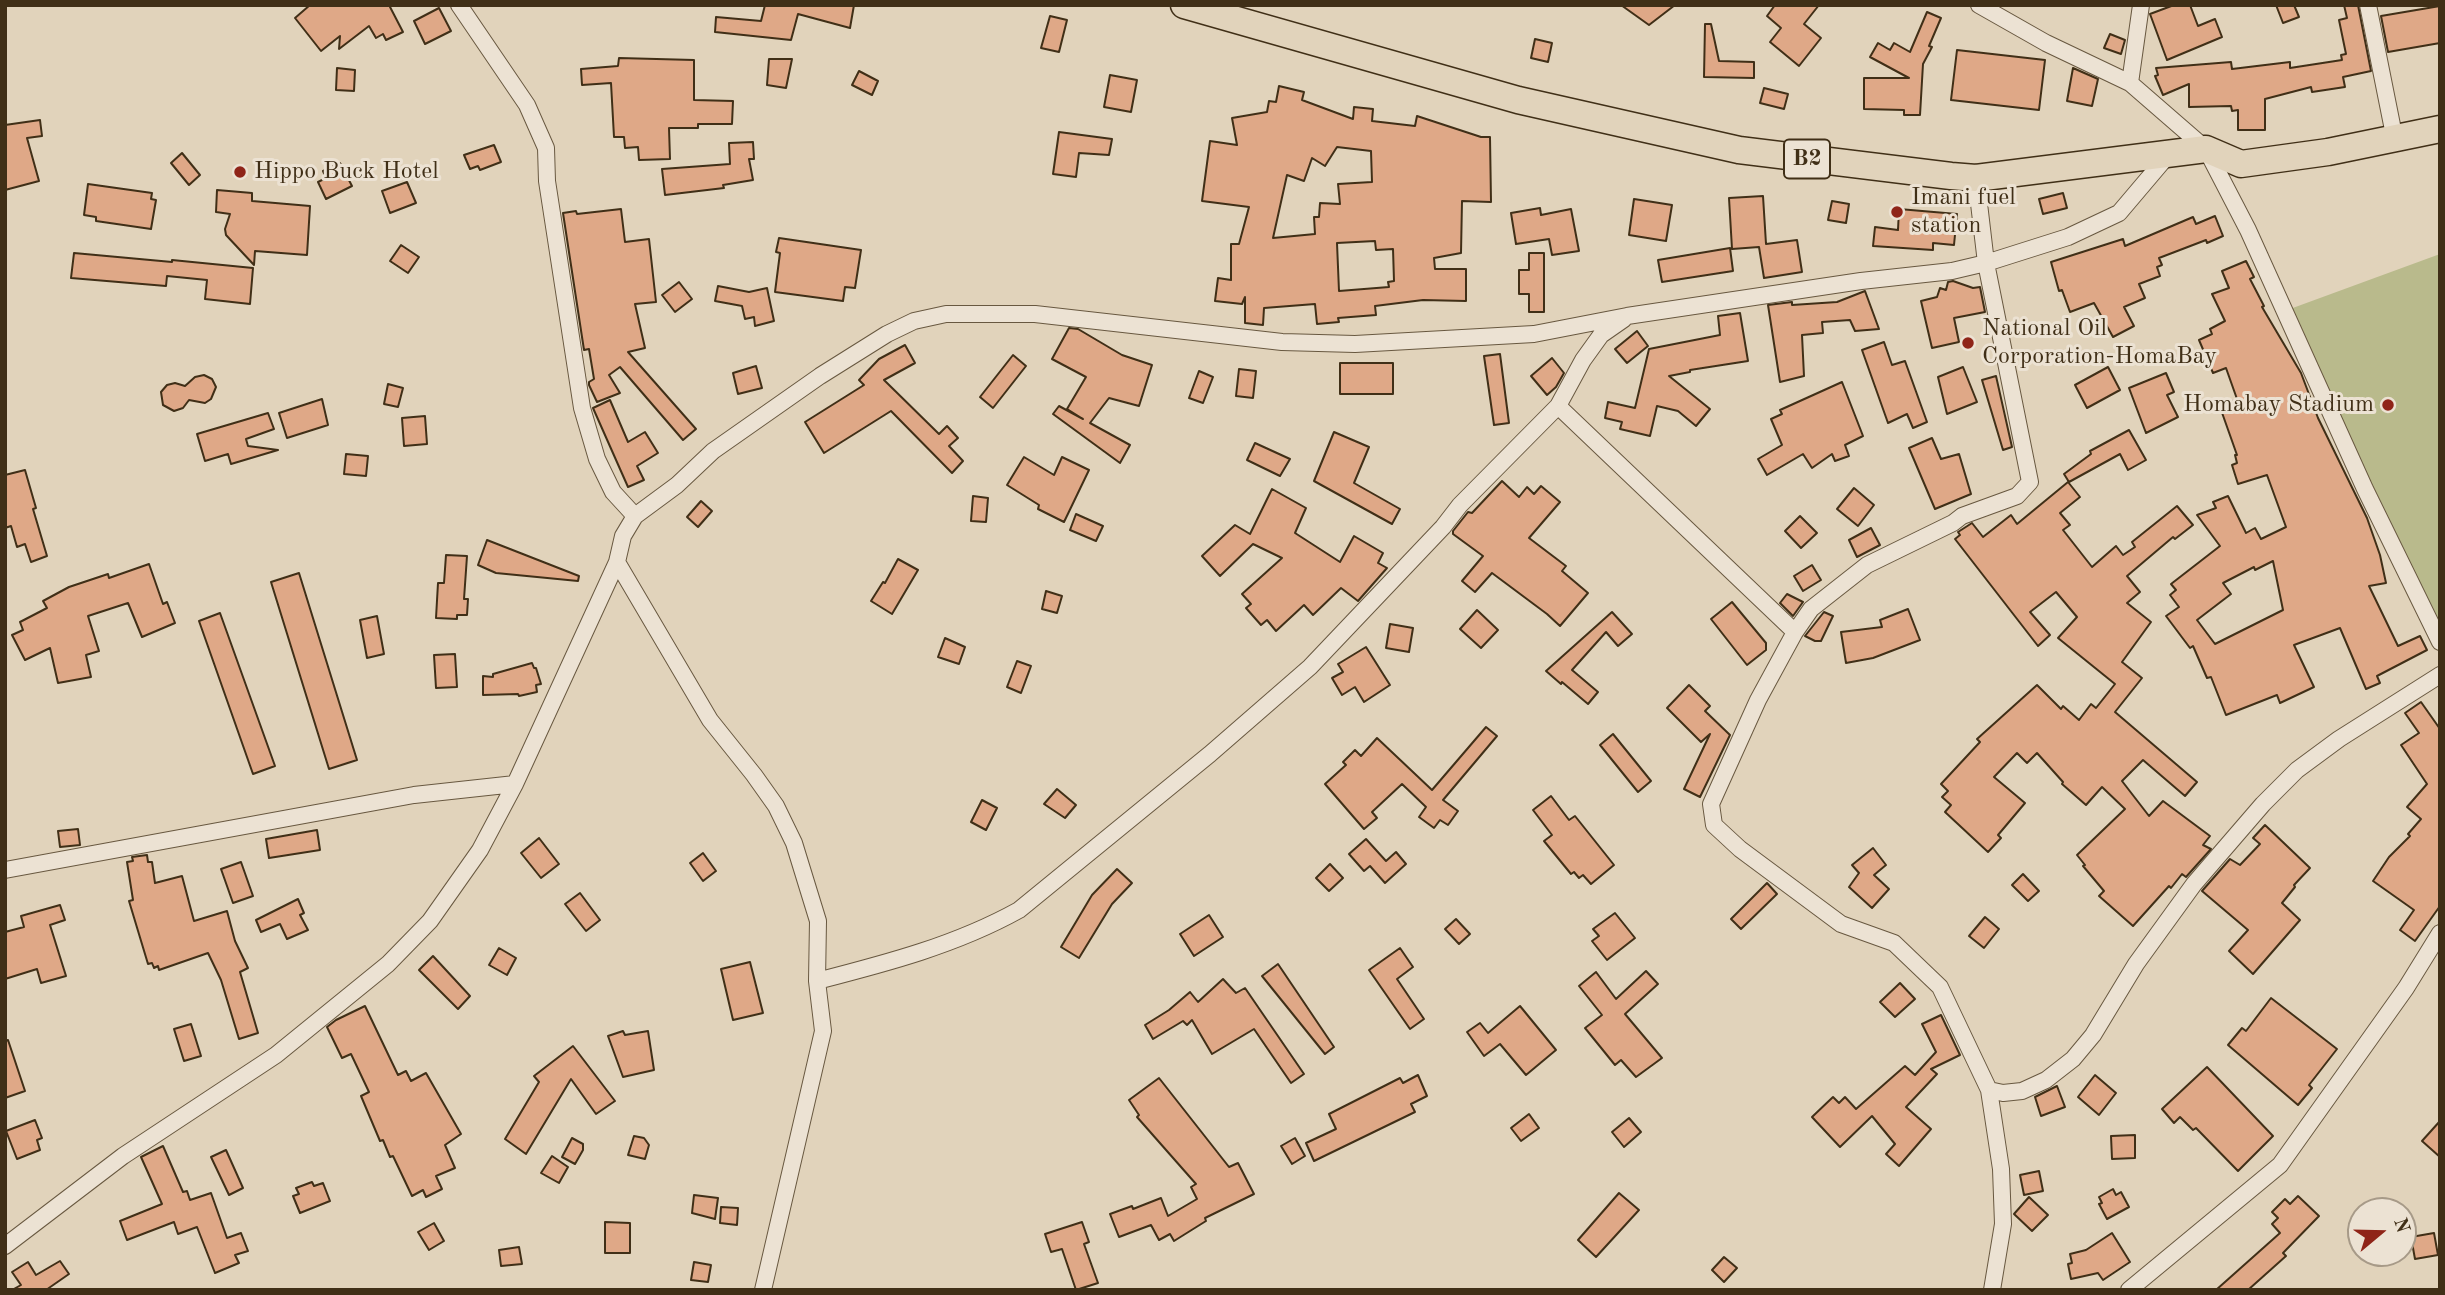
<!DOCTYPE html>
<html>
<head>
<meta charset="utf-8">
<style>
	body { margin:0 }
	#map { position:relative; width:2445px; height:1295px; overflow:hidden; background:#e1d3bb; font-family:"Old Standard TT",serif }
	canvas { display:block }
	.frame { position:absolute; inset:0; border:7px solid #402f17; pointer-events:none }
	.north { position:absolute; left:2347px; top:1197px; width:70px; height:70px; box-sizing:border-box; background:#ece2d3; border:2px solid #a79a88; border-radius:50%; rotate:71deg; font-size:19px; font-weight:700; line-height:28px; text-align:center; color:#402f17 }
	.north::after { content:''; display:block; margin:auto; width:24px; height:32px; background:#8f2418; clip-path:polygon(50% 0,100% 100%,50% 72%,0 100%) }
</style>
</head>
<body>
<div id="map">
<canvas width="2445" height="1295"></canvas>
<div class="frame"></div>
<div class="north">N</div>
</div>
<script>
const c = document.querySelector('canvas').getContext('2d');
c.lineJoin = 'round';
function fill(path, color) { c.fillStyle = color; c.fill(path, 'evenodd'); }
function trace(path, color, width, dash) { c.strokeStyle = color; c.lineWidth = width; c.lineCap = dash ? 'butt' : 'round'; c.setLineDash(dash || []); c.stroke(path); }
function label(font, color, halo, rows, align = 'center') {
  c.font = font + ' "Old Standard TT",serif'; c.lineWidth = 6; c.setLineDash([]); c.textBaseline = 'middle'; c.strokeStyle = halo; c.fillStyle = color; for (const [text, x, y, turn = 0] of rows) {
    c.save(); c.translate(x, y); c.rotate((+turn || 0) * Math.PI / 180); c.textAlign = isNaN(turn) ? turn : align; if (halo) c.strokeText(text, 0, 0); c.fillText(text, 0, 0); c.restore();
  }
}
fill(new Path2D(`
	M2440,254V631L2290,309Z`), '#b9ba8c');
const building = new Path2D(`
	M310,5H389L403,32L386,40L383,34L376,38L369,26L339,49L340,36L321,51L295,18Z
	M765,5H854L850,28L798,14L791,40L715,32L716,17L761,21Z
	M1621,5H1675L1649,25Z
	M1775,5H1819L1804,24L1821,38L1799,66L1770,42L1781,28L1767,16Z
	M2174,5H2190L2198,26L2215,19L2222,37L2167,60L2150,14Z
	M2276,5H2294L2299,17L2283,23Z
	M2344,5H2358L2371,71L2343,77L2345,87L2312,92L2311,87L2265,99V130H2238V110L2232,111L2231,106L2189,107V84L2163,95L2155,76L2158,75L2156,68L2231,62L2232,69L2290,62V68L2342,60L2341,55L2346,54L2339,20L2347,18Z
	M2440,6V43L2388,52L2381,16Z
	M439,8L451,31L425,44L414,21Z
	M1927,12L1941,18L1929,46L1932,47L1923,64L1920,115H1904V110L1864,109V78H1909L1870,57L1878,43L1890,50L1894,43L1910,52Z
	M1050,16L1067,20L1059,52L1041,48Z
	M1705,24H1711L1719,61L1754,62V78L1704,77Z
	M2110,34L2125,40L2121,54L2104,48Z
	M1535,39L1552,43L1548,62L1531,58Z
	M1957,50L2045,60L2039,110L1951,100Z
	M619,58L694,60V100L733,101L732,124H698V128H669L670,159L639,160L638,147L625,148L624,137H614L611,83L582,85L581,69L618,66Z
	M769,59H792L786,88L767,85Z
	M337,68L355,70L354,91L336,90Z
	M2073,68L2098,79L2092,106L2067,101Z
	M859,71L878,81L872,95L852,85Z
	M1110,75L1137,80L1131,112L1104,107Z
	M1279,86L1304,92L1302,100L1353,119L1354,107L1373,109L1372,121L1415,126L1417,116L1481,137H1490L1491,202L1462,201L1461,253L1434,258L1435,269H1466V301L1423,300L1375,306L1376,315L1338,318L1339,322L1317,324L1315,304L1264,308L1263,325L1245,323V297L1242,304L1215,301L1218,278L1231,280V244H1239L1249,207L1202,201L1210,141L1237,145L1232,118L1267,112L1269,101L1276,102ZM1337,147L1371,151L1372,182L1338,184L1340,204L1320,203L1319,217H1314L1315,234L1273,238L1287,175L1304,181L1312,158L1325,166ZM1375,241L1376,250L1393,249L1394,281L1388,282L1389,287L1339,291L1337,243Z
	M1764,88L1788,94L1784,109L1760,103Z
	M40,120L42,136L27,138L39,181L5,190V125Z
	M1059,132L1112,139L1109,155L1079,153L1076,177L1053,174Z
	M753,142L754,159H749L753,180L723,185L724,188L665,195L662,169L730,164L729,143Z
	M494,145L501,162L480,170L478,166L470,169L464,155Z
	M182,153L200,175L189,185L171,163Z
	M340,163L352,186L326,199L318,182L326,178L323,171Z
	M407,182L416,203L390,213L382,191Z
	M88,184L152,193L151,199L156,200L151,229L96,221V217L84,215Z
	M217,190L252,193V201L310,206L307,255L255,251L254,265L226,235L225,229L230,214L216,212Z
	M2063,193L2067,208L2043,214L2039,199Z
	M1763,196L1766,244L1797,240L1802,272L1764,278L1759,247L1732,249L1729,198Z
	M1634,199L1672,205L1666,241L1629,235Z
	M1832,201L1849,204L1846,223L1828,220Z
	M1540,208L1541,215L1571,209L1579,251L1552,255L1549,239L1516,244L1511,213Z
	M621,209L625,242L649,239L656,302L635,304L645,348L628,352L696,429L683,440L620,367L609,375L620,393L597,402L589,385V382L594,379L589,349L584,350L563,213L576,211L577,214Z
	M1899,209L1957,214L1954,245L1933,243V250L1873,246L1875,227L1898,230Z
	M2215,216L2223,236L2207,243L2206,240L2159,258L2162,265L2157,267L2160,276L2139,284L2145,298L2124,307L2134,326L2113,337L2094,303L2070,312L2062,290L2059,291L2051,262L2123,239L2125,246L2193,217L2196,224Z
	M779,238L861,250L855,288L845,287L843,301L775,292L780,253L776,252Z
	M401,245L419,257L408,273L390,261Z
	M1730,248L1733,271L1662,282L1658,260Z
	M74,253L172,262V260L253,268L250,304L205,299L207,280L167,276L166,286L71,278Z
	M1529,253H1544V312H1529V294H1519V270H1529Z
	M2246,261L2254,277L2250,279L2264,306L2262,307L2301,373L2318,418L2367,518L2380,555L2386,583L2369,586L2398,646L2420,636L2427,650L2377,676L2380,683L2366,689L2340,628L2294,645L2314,687L2280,703L2277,695L2226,715L2211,677L2207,678L2193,646L2190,648L2166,616L2179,607L2170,595L2176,590L2171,584L2220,546L2197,515L2216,508L2213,502L2228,496L2246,533L2255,528L2261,539L2286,527L2267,475L2238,484L2232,465L2237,463L2235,455H2237L2220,407L2237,399L2226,368L2213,373L2199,340L2212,334L2210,329L2225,321L2212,294L2229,288L2222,271ZM2273,561L2283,610L2215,644L2197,620L2231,594L2223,583L2254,567L2255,570Z
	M1953,281L1973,288L1980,287L1985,312L1954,318L1959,342L1932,348L1921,301L1937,297L1940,288L1946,290L1948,282Z
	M679,282L692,299L675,312L662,295Z
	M718,286L749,292L767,288L774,321L755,326L754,317L745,319L742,306L715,301Z
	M1865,291L1879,329L1855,331L1850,320L1822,322L1823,333L1802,335L1804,376L1780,382L1768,305L1792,302V305L1837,302Z
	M1740,313L1748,361L1690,370V372L1669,376L1710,409L1696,426L1678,411L1657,406L1650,436L1620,429L1622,422L1605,418L1608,402L1635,408L1649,349L1720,335L1718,316Z
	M1069,328L1078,329L1122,355L1152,365L1139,406L1109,398L1090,423L1130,445L1120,463L1053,414L1059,406L1083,419L1067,409L1086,377L1052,359Z
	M1637,331L1648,346L1627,363L1615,349Z
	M1884,342L1892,365L1905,361L1927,422L1913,428L1907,414L1888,423L1862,350Z
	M905,345L915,363L884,380L939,434L947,426L958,438L949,446L963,461L952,473L891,411L824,453L805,422L864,385L859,380L879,359Z
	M1500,354L1509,423L1494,425L1484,356Z
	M1013,355L1026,366L993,408L980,397Z
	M1552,358L1564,373L1556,387L1547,395L1531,376Z
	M1340,363H1393V394H1340Z
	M756,366L762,388L738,394L733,373Z
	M1963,367L1977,402L1947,414L1938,377Z
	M2108,367L2120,390L2087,408L2075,385Z
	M1239,369L1256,371L1253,398L1236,396Z
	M1199,371L1213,377L1203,403L1189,398Z
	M2166,373L2174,392L2167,395L2178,417L2146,433L2129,388Z
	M204,375L212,379L216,387L211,399L205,403L189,400L183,408L174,411L163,405L161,392L167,385L175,383L185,386L195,377Z
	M1996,376L2012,447L2003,450L1982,380Z
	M1842,382L1863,436L1845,445L1849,456L1835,461L1832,454L1812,468L1803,454L1767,475L1758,459L1782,445L1771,419L1782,414L1780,410Z
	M388,384L403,388L398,407L384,404Z
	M322,399L328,425L287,438L279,413Z
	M610,400L628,442L645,432L658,453L637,466L644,480L628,487L593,408Z
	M268,413L274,429L246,439L248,446L278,450L231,464L228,454L205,461L197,434Z
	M425,416L427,444L404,446L402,418Z
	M2129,430L2146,460L2128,470L2120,454L2069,482L2064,474L2091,454L2090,451Z
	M1334,432L1369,447L1354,483L1400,509L1392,524L1314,481Z
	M1932,438L1941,459L1959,454L1971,494L1935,509L1909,448Z
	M1255,443L1290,459L1280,476L1247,460Z
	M346,454L368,456L366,476L344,474Z
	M1024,457L1054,475L1062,457L1089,470L1064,522L1038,509L1039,505L1007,485Z
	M25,470L36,508L33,509L47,556L31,562L25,544L17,547L11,526L5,528V475Z
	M1502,481L1519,497L1527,487L1534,494L1541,486L1560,502L1529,538L1566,566L1562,571L1588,593L1560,626L1547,614L1492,573L1475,592L1462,581L1483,556L1453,534V531L1468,512L1472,513Z
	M2068,482L2080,497L2060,513L2070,525L2063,530L2092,567L2116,546L2123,555L2135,547L2132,542L2177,506L2193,525L2175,539L2173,537L2127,576L2140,592L2127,603L2151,622L2122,662L2142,678L2115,712L2197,782L2185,796L2143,760L2122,781L2149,816L2163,801L2210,836L2203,845L2211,849L2186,877L2182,874L2171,888L2169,886L2133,926L2099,896L2104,891L2083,866L2085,865L2077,855L2125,809L2102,787L2086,805L2062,784L2063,782L2037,753L2027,763L2017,753L1994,777L2025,803L1998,835L2001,838L1988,852L1945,812L1951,805L1942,797L1948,791L1941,784L1980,742L1977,739L2037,685L2061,709L2063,706L2079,720L2091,704L2096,708L2115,684L2058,638L2077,617L2056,592L2030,612L2050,635L2038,646L1955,539L1960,535L1958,532L1972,523L1983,537L2011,515L2017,524Z
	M1854,488L1874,505L1858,526L1837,509Z
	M1272,489L1306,508L1295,533L1340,562L1354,536L1383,553L1378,563L1387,568L1358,601L1341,588L1313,615L1304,605L1276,631L1267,620L1261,625L1246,608L1251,604L1242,594L1282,558L1253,544L1220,576L1202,556L1235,525L1250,534Z
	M973,496L988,498L986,522L971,521Z
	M701,501L712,511L698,527L687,517Z
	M1076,514L1103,526L1096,541L1070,530Z
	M1800,516L1817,533L1801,548L1785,531Z
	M1871,528L1880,545L1857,557L1849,540Z
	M487,540L579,576L578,581L496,573L478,565Z
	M446,555L467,556L464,599H468L467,615H457V619L436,618L438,583H444Z
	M898,559L918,570L892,614L871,601L883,582L885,583Z
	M149,564L163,604L167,602L175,623L142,637L128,603L88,616L99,651L86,655L91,677L58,683L50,648L25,660L12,635L23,630L20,622L47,608L43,601L69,587L108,574L109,578Z
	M1812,565L1821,580L1803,591L1794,576Z
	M299,573L357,760L329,769L271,582Z
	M1046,591L1062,596L1057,613L1042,609Z
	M1787,594L1803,602L1793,616L1780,603Z
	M1732,602L1766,643V650L1747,665L1711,619Z
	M1908,609L1920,640L1873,658L1846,663L1841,632L1882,627L1880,620Z
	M1477,610L1498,630L1481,648L1460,629Z
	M1612,612L1632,634L1618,646L1606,632L1572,670L1598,692L1588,704L1562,682L1561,684L1546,671Z
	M1824,612L1833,616L1821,641H1815L1805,636Z
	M220,613L275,766L253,774L199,621Z
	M377,616L384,654L367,658L360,620Z
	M1390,624L1413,628L1409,652L1386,648Z
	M945,638L965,647L959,664L938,657Z
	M1366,647L1390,685L1364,702L1355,687L1342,695L1332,678L1343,672L1338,664Z
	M455,654L457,687L436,688L434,655Z
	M1017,661L1031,666L1021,693L1007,687Z
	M532,663L534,668H536L541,684L536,685L537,692L519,696L518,694L483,695V676L493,677V674Z
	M1689,685L1710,706L1705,711L1730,735L1700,797L1684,789L1710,734L1701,742L1667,708Z
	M2421,702L2440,729V906L2415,941L2400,930L2414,910L2373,881L2389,857L2410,836L2408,834L2421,819L2407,807L2427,784L2401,745L2419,733L2405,713Z
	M1486,727L1497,736L1443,800L1458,811L1448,825L1440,820L1434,828L1419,817L1426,807L1402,784L1372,812L1377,818L1364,829L1325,784L1346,765L1343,762L1355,750L1361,756L1377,738L1432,790Z
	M1613,734L1651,781L1638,792L1600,745Z
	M1057,789L1076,805L1065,818L1044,804Z
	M1551,796L1569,820L1575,816L1614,865L1591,884L1583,875L1579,878L1574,872L1571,874L1544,841L1552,835L1533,810Z
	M982,800L997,808L986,830L971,822Z
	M2265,825L2310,868L2294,885L2295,887L2282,903L2300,920L2253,974L2229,951L2248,930L2202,891L2230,859L2240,865L2260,844L2253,838Z
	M78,829L80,845L60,847L58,831Z
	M317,830L320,850L269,858L266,839Z
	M539,838L559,864L541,878L521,853Z
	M1366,839L1386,861L1396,852L1406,864L1385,883L1370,866L1364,871L1349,854Z
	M1873,848L1886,865L1874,875L1889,889L1872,908L1849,887L1859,873L1852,865Z
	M703,853L716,871L703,881L690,863Z
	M147,855L148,862H152L155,883L182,876L194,921L227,911L235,941L248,968L240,972L258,1033L239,1039L221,980L208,953L159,970L158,966L154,968L152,963L148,964L129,901L133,900L127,862L133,861L132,857Z
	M241,862L253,896L233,903L221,869Z
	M1330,864L1343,878L1329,891L1316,878Z
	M1117,869L1132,883L1112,904L1079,958L1061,947L1092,895Z
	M2023,874L2039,891L2028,901L2012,885Z
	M1767,883L1777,894L1741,929L1731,919Z
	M580,893L600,920L586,931L565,904Z
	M298,899L304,913L300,915L308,930L287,939L280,924L261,932L256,920Z
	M60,905L65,920L50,925L66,976L41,983L37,969L5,979V932L24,927L21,916Z
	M1615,913L1635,938L1607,960L1592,941L1599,936L1593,929Z
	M1209,915L1223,937L1194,956L1180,934Z
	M1985,917L1999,929L1984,948L1969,936Z
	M1456,919L1470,934L1459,944L1445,929Z
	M499,948L516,958L507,975L489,965Z
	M1400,948L1413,967L1397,979L1424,1019L1410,1029L1369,970Z
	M433,956L470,996L458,1009L419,970Z
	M750,962L763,1013L733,1020L721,969Z
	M1278,964L1334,1047L1325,1054L1262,976Z
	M1646,971L1658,984L1625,1014L1662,1058L1636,1077L1621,1060L1615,1065L1585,1028L1602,1015L1579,986L1596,972L1616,999Z
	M1223,979L1236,993L1245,988L1304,1074L1291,1083L1254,1029L1212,1054L1192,1020L1187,1025L1183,1021L1153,1039L1145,1025L1169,1010L1190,992L1198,1002Z
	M1900,983L1915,999L1895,1017L1880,1002Z
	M2271,998L2337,1049L2309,1085L2312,1088L2298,1105L2228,1045L2242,1028L2246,1031Z
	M365,1006L398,1075L406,1071L411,1081L426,1073L461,1134L445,1145L455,1168L436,1176L442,1189L426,1197L423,1190L412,1196L393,1156L390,1157L383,1140L380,1141L361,1096L369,1092L351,1054L342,1058L327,1027L336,1020Z
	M1520,1006L1556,1050L1526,1075L1500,1044L1484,1056L1467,1032L1480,1023L1488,1033Z
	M1941,1015L1960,1055L1931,1069L1937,1074L1906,1107L1931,1129L1899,1166L1886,1154L1895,1144L1872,1116L1840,1147L1812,1117L1833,1097L1839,1103L1845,1097L1856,1109L1905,1066L1915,1075L1936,1052L1922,1024Z
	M191,1024L201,1056L184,1061L174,1029Z
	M623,1031L625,1035L648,1031L654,1070L623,1077L608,1036Z
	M8,1040L25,1091L5,1098V1041Z
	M573,1046L615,1101L596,1114L571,1079L526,1154L505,1139L539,1082L534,1076Z
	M2207,1067L2273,1136L2238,1171L2196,1128L2193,1130L2180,1117L2174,1123L2162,1109Z
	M1418,1075L1427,1096L1411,1104L1415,1112L1314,1161L1306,1143L1336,1129L1329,1114L1400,1078L1403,1083Z
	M2095,1075L2116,1093L2099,1115L2078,1097Z
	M1159,1078L1229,1167L1238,1163L1254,1194L1205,1218L1206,1221L1174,1241L1170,1234L1159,1240L1151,1225L1119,1237L1110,1214L1132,1206L1133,1209L1161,1198L1168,1216L1197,1199L1191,1187L1196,1184L1137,1117L1139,1115L1129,1100Z
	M2057,1086L2065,1107L2041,1116L2035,1097Z
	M1529,1114L1539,1128L1521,1141L1511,1128Z
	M1629,1118L1641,1132L1624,1147L1612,1132Z
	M35,1120L42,1138L37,1140L40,1150L17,1159L6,1131Z
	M2440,1121V1157L2422,1141Z
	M2135,1135V1158L2112,1159L2111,1136Z
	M634,1136L644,1138L649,1145L645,1159L628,1155Z
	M572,1138L583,1144V1150L575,1164L562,1157Z
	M1295,1138L1305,1156L1292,1164L1281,1146Z
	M163,1146L183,1192L187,1191L190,1200L211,1193L227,1238L241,1233L248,1251L235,1255L239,1263L215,1273L197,1227L178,1234L174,1222L127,1240L120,1221L162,1204L141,1157Z
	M226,1150L243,1188L229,1195L211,1157Z
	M552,1156L568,1167L559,1183L541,1173Z
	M2039,1171L2043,1191L2024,1195L2020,1175Z
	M312,1182L314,1186L323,1183L330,1201L300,1213L293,1196L299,1194L296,1188Z
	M2113,1189L2116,1195L2121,1192L2129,1207L2107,1219L2099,1204L2102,1203L2099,1197Z
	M1619,1193L1639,1210L1596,1257L1578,1240Z
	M694,1195L718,1198L715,1219L692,1213Z
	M2298,1196L2319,1216L2283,1253L2286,1256L2248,1290H2216L2280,1233L2272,1224L2278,1218L2272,1212L2285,1199L2290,1204Z
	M2029,1197L2048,1215L2032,1231L2014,1214Z
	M721,1207L738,1208L737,1225L720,1223Z
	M605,1222L630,1223V1253H605Z
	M1082,1222L1089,1242L1084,1244L1098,1283L1076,1290L1062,1249L1051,1252L1045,1234Z
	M434,1223L444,1241L429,1250L418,1232Z
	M2112,1233L2130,1262L2103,1280L2098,1273L2071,1279L2068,1264L2072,1263L2070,1254L2086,1250Z
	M2434,1233L2438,1255L2415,1259L2411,1237Z
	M519,1247L522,1264L501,1266L499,1250Z
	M1724,1257L1737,1268L1724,1282L1712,1270Z
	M60,1261L69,1274L46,1290H12L21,1285L12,1272L28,1262L36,1275Z
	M694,1262L711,1265L708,1282L691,1280Z`);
fill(building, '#dfa887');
trace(building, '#402f17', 2);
const minor = new Path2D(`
	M459,5L527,105L546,148L547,181L582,408L597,459L613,492L635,516
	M1979,5L2046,43L2130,83L2206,149L2248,230L2365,489L2440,642
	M2368,5L2395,140
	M2130,83L2141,5
	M1976,178L1986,263L2030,482L2017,496L1962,516L1953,523L1867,565L1811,609L1795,632L1758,700L1711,804L1714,825L1740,849L1841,924L1894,943L1940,987L1989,1090L2003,1093L2022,1091L2046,1080L2073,1059L2093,1035L2136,964L2194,884L2263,804L2297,770L2339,739L2440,675
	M1558,406L1795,632
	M617,562L710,720L754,775L776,806L794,843L818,921L817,981L823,1031L763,1290
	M5,870L414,795L515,784
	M817,981C887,963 956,945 1019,910L1210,754L1310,667L1443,527L1460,505L1558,406L1583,360L1601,335L1624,319
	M1989,1090L2001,1169L2003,1224L1992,1290
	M5,1246L123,1156L276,1055L388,964L430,921L480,850L515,784L617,562L623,536L635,516L677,485L713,451L820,376L887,334L914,321L946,314H1035L1282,342L1355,344L1534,334L1627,316L1861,281L1952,271L1986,263L2068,237L2119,213L2169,154
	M2129,1290L2280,1165L2406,988L2440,933`);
const trunk = new Path2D(`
	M1184,5L1518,100L1739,150L1951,176L1976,178L2206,149L2241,164L2328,152L2440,129`);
trace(minor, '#685840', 18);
trace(trunk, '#402f17', 29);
trace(minor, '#ece2d3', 16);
trace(trunk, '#e1d3bb', 26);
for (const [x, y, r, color] of [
	[240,172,7,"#8f2418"],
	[1897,212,7,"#8f2418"],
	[1968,343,7,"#8f2418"],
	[2388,405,7,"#8f2418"]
]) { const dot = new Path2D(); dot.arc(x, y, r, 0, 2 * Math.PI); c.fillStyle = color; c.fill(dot); trace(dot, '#ece2d3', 2.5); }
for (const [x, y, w] of [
	[1807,159,46]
]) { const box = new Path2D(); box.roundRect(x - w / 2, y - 19.5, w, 39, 5); c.fillStyle = '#ece2d3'; c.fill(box); trace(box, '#402f17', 2); }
label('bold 23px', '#402f17', null, [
	["B2",1807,159]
]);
label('24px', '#402f17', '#ece2d3', [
	["Hippo Buck Hotel",254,172],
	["Imani fuel",1911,198],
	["station",1911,226],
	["National Oil",1982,329],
	["Corporation-HomaBay",1982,357],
	["Homabay Stadium",2374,405,"right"]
], 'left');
</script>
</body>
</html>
